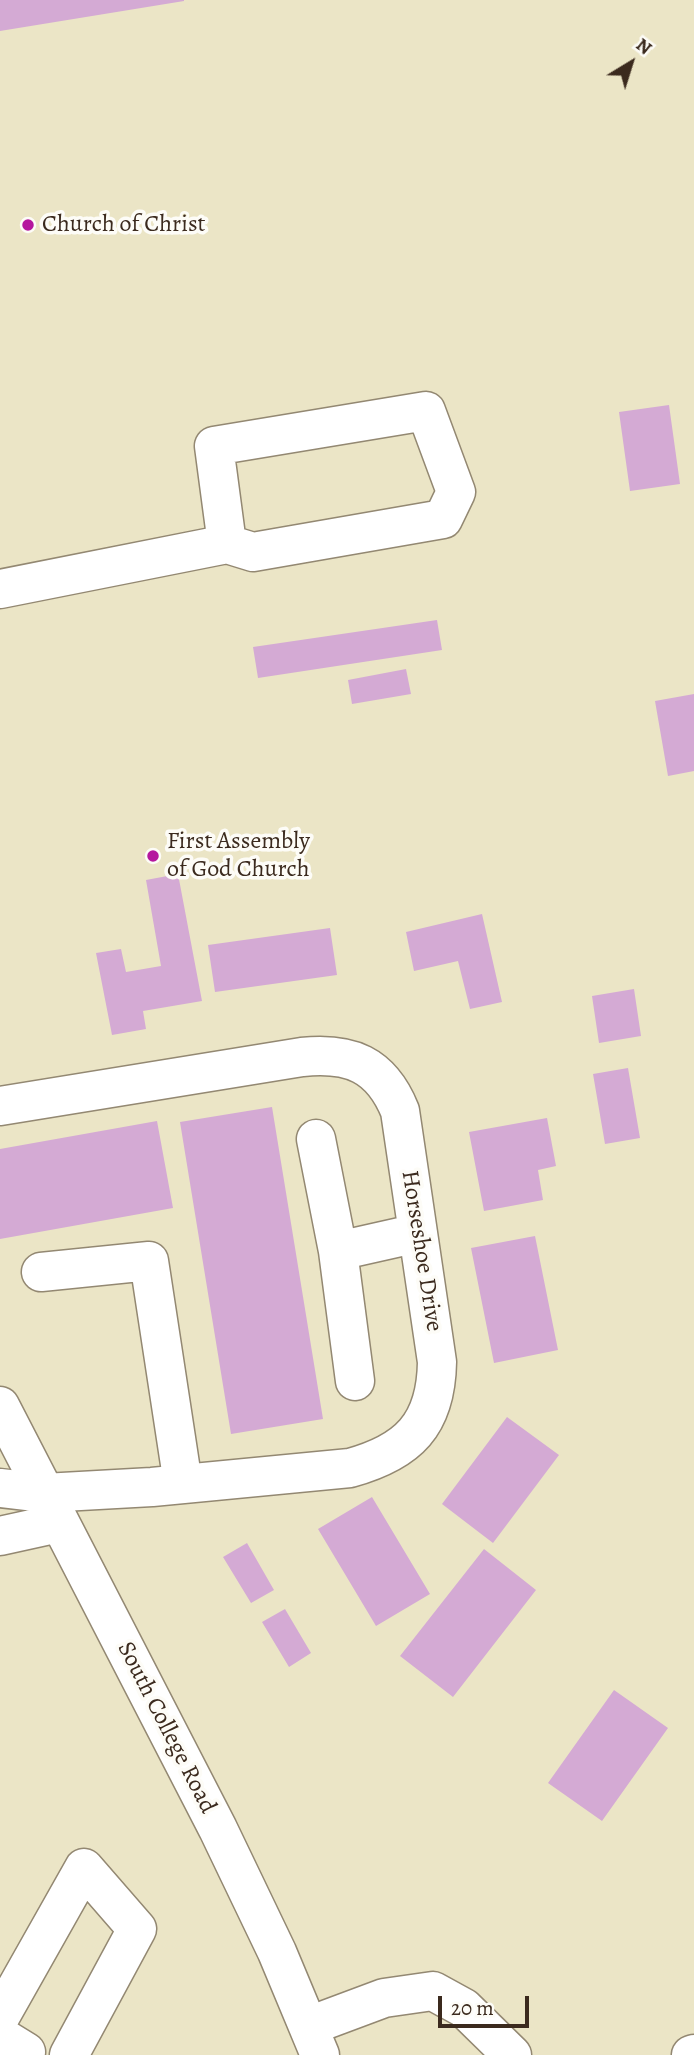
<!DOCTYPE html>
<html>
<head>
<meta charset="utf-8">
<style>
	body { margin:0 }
	#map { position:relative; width:694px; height:2055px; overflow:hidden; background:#ebe5c6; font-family:Alegreya,serif }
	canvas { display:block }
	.north { position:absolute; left:596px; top:28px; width:70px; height:70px; -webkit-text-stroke:5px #fdfcf7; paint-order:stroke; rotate:38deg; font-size:19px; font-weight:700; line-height:28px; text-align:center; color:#3b2a1e }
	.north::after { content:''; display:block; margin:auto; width:24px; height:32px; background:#3b2a1e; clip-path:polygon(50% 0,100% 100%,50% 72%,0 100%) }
	.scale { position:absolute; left:438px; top:1996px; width:91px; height:32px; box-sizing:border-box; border:4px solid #3b2a1e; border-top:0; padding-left:9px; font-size:21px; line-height:24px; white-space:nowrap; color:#3b2a1e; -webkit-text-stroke:5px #fdfcf7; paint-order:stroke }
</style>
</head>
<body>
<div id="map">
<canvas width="694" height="2055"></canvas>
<div class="north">N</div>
<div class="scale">20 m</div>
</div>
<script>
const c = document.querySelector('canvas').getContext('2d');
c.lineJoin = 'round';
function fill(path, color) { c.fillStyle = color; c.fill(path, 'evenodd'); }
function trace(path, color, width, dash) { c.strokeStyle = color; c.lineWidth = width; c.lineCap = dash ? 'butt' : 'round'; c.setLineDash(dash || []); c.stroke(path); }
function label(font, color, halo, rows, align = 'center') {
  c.font = font + ' Alegreya,serif'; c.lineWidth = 7; c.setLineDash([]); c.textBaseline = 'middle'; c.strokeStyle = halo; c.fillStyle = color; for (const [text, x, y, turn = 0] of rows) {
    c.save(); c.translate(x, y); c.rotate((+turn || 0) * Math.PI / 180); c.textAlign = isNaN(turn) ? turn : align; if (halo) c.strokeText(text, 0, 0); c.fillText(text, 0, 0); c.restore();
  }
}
fill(new Path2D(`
	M0,0H184V1L0,31Z
	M669,405L680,484L630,491L619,412Z
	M437,620L442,650L258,678L253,647Z
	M406,669L411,694L352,704L348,680Z
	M694,694V771L668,776L655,701Z
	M178,874L202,1001L143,1011L146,1029L112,1035L96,953L121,949L126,972L161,966L146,880Z
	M482,914L502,1002L470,1009L458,961L414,971L406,932Z
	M330,928L337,975L215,992L208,945Z
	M634,989L641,1036L599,1043L592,996Z
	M628,1068L640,1138L605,1144L593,1074Z
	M272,1107L323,1419L231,1434L180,1122Z
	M547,1118L556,1166L538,1170L543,1200L484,1211L469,1132Z
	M157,1121L173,1208L0,1239V1149Z
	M535,1236L558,1350L494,1363L471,1248Z
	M507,1417L559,1455L493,1543L442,1504Z
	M372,1497L430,1594L376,1626L318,1529Z
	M247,1543L274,1590L251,1603L223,1557Z
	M484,1549L536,1590L453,1697L400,1656Z
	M285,1609L311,1653L289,1667L262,1622Z
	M614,1690L668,1728L602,1821L548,1783Z`), '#d4aad4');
const minor = new Path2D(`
	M0,589L227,544L253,552L443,519L456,492L426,411L214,446L227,544
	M0,1106L302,1057C350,1052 381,1064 400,1111L437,1362C436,1425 408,1452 350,1468L152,1487L44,1493L0,1488
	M316,1139L338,1251
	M41,1272L149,1261L183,1484
	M355,1381L338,1251L418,1233
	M0,1536L59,1523
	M0,2017L84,1868L137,1929L69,2055
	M309,2026L384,1998L433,1991L464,2008L512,2055
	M0,2036L26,2052
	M691,2055L694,2054`);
const major = new Path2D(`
	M0,1406L218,1829L277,1952L320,2055`);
trace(minor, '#938872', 41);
trace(major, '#938872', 41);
trace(minor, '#fff', 38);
trace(major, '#fff', 38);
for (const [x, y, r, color] of [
	[28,225,7,"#b5179e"],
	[153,856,7,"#b5179e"]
]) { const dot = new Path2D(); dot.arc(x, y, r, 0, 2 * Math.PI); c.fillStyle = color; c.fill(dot); trace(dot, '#fdfcf7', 2.5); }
label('24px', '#3b2a1e', '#fdfcf7', [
	["Church of Christ",42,225],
	["First Assembly",167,842],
	["of God Church",167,870]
], 'left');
label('24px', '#3b2a1e', '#fdfcf7', [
	["Horseshoe Drive",421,1251,81],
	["South College Road",166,1728,63]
]);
</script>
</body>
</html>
